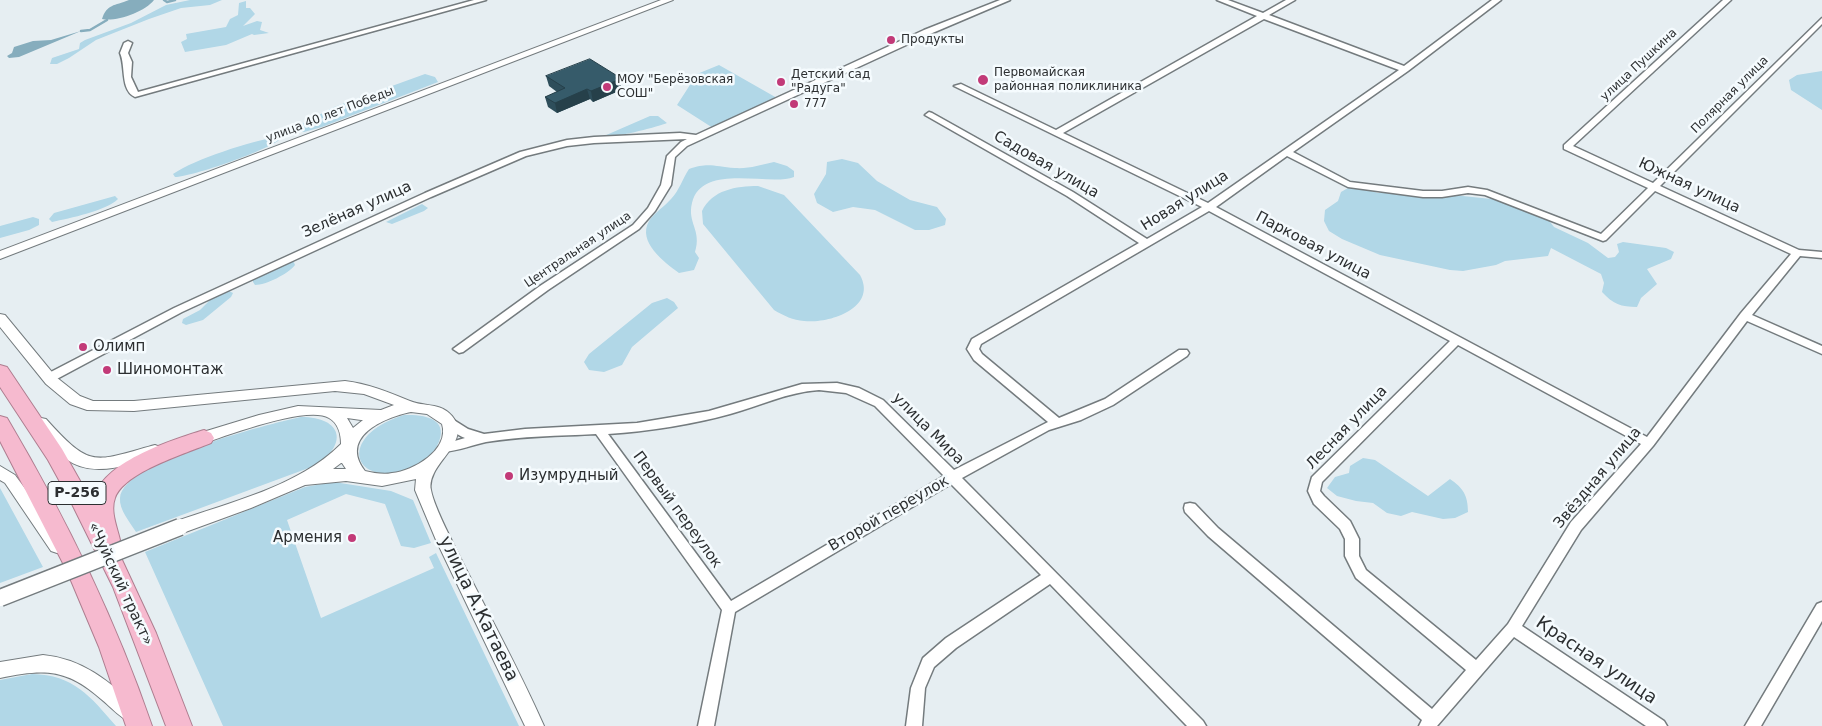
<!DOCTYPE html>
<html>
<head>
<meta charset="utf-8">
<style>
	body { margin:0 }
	canvas { display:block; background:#e6eef2 }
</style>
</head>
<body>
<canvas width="1822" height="726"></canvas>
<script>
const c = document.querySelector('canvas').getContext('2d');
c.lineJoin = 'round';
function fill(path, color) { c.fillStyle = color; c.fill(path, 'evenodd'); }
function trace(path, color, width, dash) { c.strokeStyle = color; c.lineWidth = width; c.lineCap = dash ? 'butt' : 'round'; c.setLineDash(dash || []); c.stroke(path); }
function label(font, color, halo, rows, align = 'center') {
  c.font = font + ' "DejaVu Sans",sans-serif'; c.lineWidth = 5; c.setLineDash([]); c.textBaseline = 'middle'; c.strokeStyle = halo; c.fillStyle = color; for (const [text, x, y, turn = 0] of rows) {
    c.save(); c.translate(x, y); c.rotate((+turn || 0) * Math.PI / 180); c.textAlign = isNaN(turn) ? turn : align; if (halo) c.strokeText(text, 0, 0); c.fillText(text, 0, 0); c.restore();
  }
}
fill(new Path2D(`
	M190,0H222L210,5L181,8L149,19L96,40L69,58L57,64H50L52,58L79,49L80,43L85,40L131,23L166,5Z
	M246,1V8H250L255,14L243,26L257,21L262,22L260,30L269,33L254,35L252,34L226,45L185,52L181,42L187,39L186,34L226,27L230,19L238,15L239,3Z
	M719,65L777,98L713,128L677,105L697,74Z
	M1822,71V110L1791,90L1789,80L1797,75Z
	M425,74L435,77L438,82L322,127L304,132L295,131L298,126L334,107Z
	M650,116H658L667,123C658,127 610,139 604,136Z
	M278,137L282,138C271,149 192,177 175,177L173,174C195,159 251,141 278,137Z
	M842,159L858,163L877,181L910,200L937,207L946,219L945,225L929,230H915L875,210L853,207L833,212L817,203L814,194L826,174L827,162Z
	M774,162L787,166L794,171V177C770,187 702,162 692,203C687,223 702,230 695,252L699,258L694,270L679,273C664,262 637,242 649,221C655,212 665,206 671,199C679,191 683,178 689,169C709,162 715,167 735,168C748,169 761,165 774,162Z
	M758,186L784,195L860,275C878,308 829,324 804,321C793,320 784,316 774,310L703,224L702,211C712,190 736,186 758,186Z
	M1348,188H1362L1378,193L1404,189L1448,197L1453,195L1511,201L1544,214L1554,227L1588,243L1608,258L1615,257L1619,252L1617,244L1623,242L1666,248L1674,252L1671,259L1647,269L1657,284L1641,298L1637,307C1621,307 1613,304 1602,292L1604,283L1601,274L1551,248L1548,256L1505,261L1496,265L1463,271L1450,270L1380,255L1342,239L1329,231L1324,221L1325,210L1338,201L1341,192Z
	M115,196L118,199C106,211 70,218 52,222L49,219L54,213Z
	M422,204L428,208L424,211L392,224L386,222Z
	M33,217L39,219V225L29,230L0,238V226Z
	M293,260L295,265C288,274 266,285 255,285L253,282V278Z
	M229,291L233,293L231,297L203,320L186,325L182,323L183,319L200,310L211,299Z
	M667,298L674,302L678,308L632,347L622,365L604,372L589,370L584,362L589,354L652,303Z
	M404,415C425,414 451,419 437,446C432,455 423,462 414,466C357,493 331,438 404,415Z
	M301,417C343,417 349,445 314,466L136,532C130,522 119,510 120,498C123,461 268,424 301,417Z
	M1363,458L1375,460L1428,496L1450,479C1463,488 1468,495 1468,512L1455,518L1443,519L1412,512L1401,516L1387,513L1373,503L1356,501L1337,496L1327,488L1335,477L1349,473L1350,466Z
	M334,482L391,491L413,500L431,543L414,548L401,546L385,504L346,494L287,520L321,618L434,568L429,557L436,553L519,726H223L145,552L305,487Z
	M0,488L43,567L0,583Z
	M32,674C74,675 90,696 116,726H0V680Z`), '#b1d7e7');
fill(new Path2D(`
	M129,0H154C145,12 116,22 102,19C107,4 114,6 129,0Z
	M81,31L19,57L9,58L7,56L12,53L14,47L33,41L51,40Z`), '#86adbd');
trace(new Path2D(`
	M164,0L167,2L175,0
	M81,31L90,30L107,20`), '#86adbd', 2.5);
const minor = new Path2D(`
	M474,0H486L135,97C120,90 126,66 120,53L124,43L128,41L132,43L128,53L132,62L131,77L138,92Z
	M1000,0H1010L930,34L687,146L675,157L671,185L655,211L639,229L548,290L463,352L459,353L453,349L540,286L633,225L648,208L661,185L667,156L681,142L687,139L594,143L567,146L526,156L431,197L182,312L53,381L49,382L43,378L45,375L174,308L425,193L520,152L567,140L594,137L680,133L696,135L924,30Z
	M1217,0H1228L1263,13L1286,0H1295L1269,15L1404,66L1492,0H1501L1408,71L1293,152L1350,182L1423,191H1442L1468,187L1487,190L1601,234L1648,188L1564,149V145L1723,0H1731L1573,146L1653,183L1822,18V24L1660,186L1799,250L1822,252V258L1800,256L1752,315L1822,346V354L1747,321L1653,446L1581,530L1522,626L1664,721L1667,726H1646L1514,637L1437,726H1419L1422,720L1208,536L1185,512L1184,508L1185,504L1190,503L1195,504L1218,528L1432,709L1466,670L1356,578L1345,556V539L1340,529L1314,504L1308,491L1312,477L1450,341L1209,211L981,344L979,349L982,354L1059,418L1105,399L1179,350H1187L1189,353L1187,356L1113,405L1081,420L1049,430L962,478L1203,721L1206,726H1187L1050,584L956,648L934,667L925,688L922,726H906L911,688L923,658L946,638L1041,575L951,484L735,612L714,726H698L722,610L596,434C559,436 522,436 486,442C475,444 450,454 441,451L439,448L441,445L465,438C457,435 447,428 443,421L445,418L449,417L468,429L484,434L525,429L637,423L709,411L802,384L837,383L859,388L883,400L954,470L1048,422L974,360L967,349L972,339L1139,243L1067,196L925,115L929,112L932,113L1073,192L1147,239L1202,207L954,86L961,84L1056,130L1257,16ZM1264,19L1399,70L1208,203L1063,133ZM1287,156L1348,187L1423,197H1442L1468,193L1485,195L1603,241L1606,240L1655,191L1791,254L1741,313L1647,437L1216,207ZM1458,345L1641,444L1571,522L1508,624L1476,660L1366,570L1359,556V539L1350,521L1324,496L1320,491L1322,482ZM819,390L846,393L875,406L944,476L731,601L608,434C650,431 690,425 730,414C759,406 788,392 819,390Z
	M1822,602V621L1761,726H1745L1817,604Z`);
const tertiary = new Path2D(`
	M661,0H673L0,259V251Z
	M0,314L5,315L56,377L80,396L93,401H134L345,381C369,384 388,392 410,401C424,407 440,402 452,416C474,443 426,463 431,490C434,508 455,546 463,563C490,617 520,671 544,726H525L436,540L415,490L416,479L382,486L346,481L305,485L251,508L180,534L174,532L172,527L174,522C230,502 298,487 341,444C341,434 338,423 329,418C307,404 221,438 195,446L190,444L188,440L190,436L259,415L298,406L381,410L394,405L364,394L335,391L134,411L87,410L70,404L46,384L0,327ZM411,412L427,414L442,424C450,450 413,471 392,473C383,475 374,473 365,471C339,437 383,418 411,412ZM347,418L361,420H363L353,428ZM342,463L346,469H333L341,463Z
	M41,418L46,419C91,469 93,462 155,445L160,447L162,451L160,455C131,464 92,480 65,458C54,449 45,437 36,427L34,423L36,419Z
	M0,466L15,475L63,541L65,546L63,551L57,553L51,551L5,483L0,480Z
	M43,655C84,659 109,682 139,708L141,714L139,720L132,723C120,718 111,707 101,699C66,668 44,669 0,678V662Z`);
const trunk = new Path2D(`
	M0,365L7,367L62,449L92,502C101,462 169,441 204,430L211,433L214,438L211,443C187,453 124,472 115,498C110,511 117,527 120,540L116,547L156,633L192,726H166L113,587L71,502L48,460L0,387Z
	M0,416L7,418C65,516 115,618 152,726H126L99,647L67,571L0,441Z`);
trace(minor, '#747b7e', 3);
trace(tertiary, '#747b7e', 2);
trace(trunk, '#ae7e90', 2);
fill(minor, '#fff');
fill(tertiary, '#fff');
fill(trunk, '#f6bacf');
const tertiaryBridge = new Path2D(`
	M0,598L180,527`);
trace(tertiaryBridge, '#747b7e', 19, []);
trace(tertiaryBridge, '#fff', 16);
fill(new Path2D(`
	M546,76L619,77L621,87H620L621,90L593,102L590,99L557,113L548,107L545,97L557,92L549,86Z`), '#2e4e5b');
fill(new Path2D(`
	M619,77L621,87H620L621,90L593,102L591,91Z
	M587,89L590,99L557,113L555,103Z`), '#26404a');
const building = new Path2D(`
	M590,59L619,77L615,78L618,80L591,91L587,89L555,103L545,97L565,88L546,76Z`);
fill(building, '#365b6a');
trace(building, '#26404a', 1);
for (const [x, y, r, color] of [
	[891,40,5,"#c23a78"],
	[983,80,6,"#c23a78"],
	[781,82,5,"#c23a78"],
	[607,87,5,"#c23a78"],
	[794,104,5,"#c23a78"],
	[83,347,5,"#c23a78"],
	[107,370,5,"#c23a78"],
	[509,476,5,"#c23a78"],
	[352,538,5,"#c23a78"]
]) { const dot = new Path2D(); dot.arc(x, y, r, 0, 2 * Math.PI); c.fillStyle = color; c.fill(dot); trace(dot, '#f5fbfe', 2); }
label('12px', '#2c2f31', '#f5fbfe', [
	["Продукты",901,40],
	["Первомайская",994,73],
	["районная поликлиника",994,87],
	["Детский сад",791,75],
	["\"Радуга\"",791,89],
	["МОУ \"Берёзовская",617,80],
	["СОШ\"",617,94],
	["777",804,104]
], 'left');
label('12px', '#2c2f31', '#f5fbfe', [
	["улица Пушкина",1639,65,-43],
	["Полярная улица",1730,95,-45],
	["улица 40 лет Победы",330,115,-21],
	["Центральная улица",578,250,-34]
]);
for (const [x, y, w] of [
	[77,493,58]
]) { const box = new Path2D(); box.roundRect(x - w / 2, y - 11.5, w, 23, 4); c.fillStyle = '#f5fbfe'; c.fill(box); trace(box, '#2c2f31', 1); }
label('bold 14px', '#2c2f31', null, [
	["Р-256",77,493]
]);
label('15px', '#2c2f31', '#f5fbfe', [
	["Садовая улица",1046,165,30],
	["Южная улица",1689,186,25],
	["Новая улица",1185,201,-32],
	["Зелёная улица",357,210,-24],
	["Парковая улица",1313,246,28],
	["Лесная улица",1347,428,-46],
	["улица Мира",928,429,45],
	["Звёздная улица",1598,478,-50],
	["Первый переулок",677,510,54],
	["Второй переулок",889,514,-30],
	["«Чуйский тракт»",120,584,65]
]);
label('15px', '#2c2f31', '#f5fbfe', [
	["Олимп",93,347],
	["Шиномонтаж",117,370],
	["Изумрудный",519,476],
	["Армения",342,538,"right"]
], 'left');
label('18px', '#2c2f31', '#f5fbfe', [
	["улица А.Катаева",478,609,64],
	["Красная улица",1596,661,34]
]);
</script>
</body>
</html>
